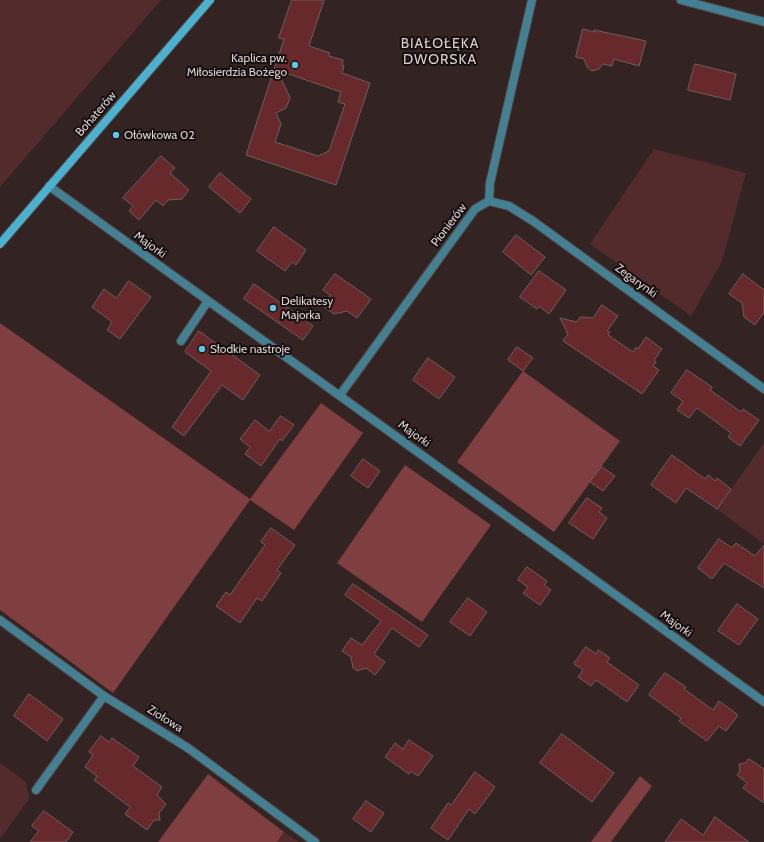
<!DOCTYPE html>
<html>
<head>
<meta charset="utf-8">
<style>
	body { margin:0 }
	canvas { display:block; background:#332423 }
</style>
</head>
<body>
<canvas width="764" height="842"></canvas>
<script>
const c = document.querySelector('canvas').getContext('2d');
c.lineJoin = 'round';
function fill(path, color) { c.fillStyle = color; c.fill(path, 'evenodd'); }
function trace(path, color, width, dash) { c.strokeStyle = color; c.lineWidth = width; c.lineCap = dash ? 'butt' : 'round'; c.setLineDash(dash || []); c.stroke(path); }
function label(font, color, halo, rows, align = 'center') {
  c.font = font + ' Cabin,sans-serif'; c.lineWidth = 4; c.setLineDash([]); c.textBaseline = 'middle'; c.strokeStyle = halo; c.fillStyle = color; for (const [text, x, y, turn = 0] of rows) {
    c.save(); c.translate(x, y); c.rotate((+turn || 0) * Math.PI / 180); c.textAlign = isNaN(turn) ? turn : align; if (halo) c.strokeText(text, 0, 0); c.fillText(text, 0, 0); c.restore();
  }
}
fill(new Path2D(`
	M0,0H161L0,187Z
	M654,149L746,173L722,261L691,316L590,244Z
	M764,443V544L717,509Z
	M0,763L26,782L29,799L0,839Z
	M284,832L299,842H277Z`), '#532b2c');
fill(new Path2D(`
	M0,323L250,499L321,403L363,433L294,530L250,500L113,693L0,610Z
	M523,371L620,441L554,532L457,462Z
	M405,465L491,525L422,622L337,563Z
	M208,774L284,832L277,842H158Z
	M640,776L652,786L611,842H591Z`), '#7f3e40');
const building = new Path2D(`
	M292,0H324L309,46L330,53L329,56L343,60L342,65L344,66L342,73L370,83L336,185L246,155L284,39L279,38ZM277,70L341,92L338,102L345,104L329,151L318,156L275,142L281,124L276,113L286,108L290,98Z
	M583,29L594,32V30L646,41L639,66L614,59L612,66L603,64L599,69L592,71L587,67L584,59L576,57Z
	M695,64L736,74L730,100L688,90Z
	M161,156L175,168L170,173L189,190L182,199L168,200L163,206L156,200L139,220L129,211L133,206L123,198Z
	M220,173L251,199L240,213L209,187Z
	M274,227L306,250L296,265L292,262L285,271L257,251Z
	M516,235L545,257L531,275L503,252Z
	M539,271L566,290L549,314L539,306L537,309L520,297Z
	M335,274L371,299L357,318L347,311L334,314L323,306L330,295L323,290Z
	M743,274L764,290V312L755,325L744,317L742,303L729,294Z
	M129,281L151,297L120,339L107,330L112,322L92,307L104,289L116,298Z
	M254,284L313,326L303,340L244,299Z
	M602,305L618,316L607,331L610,332L608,335L633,352L636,347L638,349L646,337L662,349L654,360L656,362L653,366L659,370L642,394L563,341L568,334L560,318L577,322L580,317L593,318Z
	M199,331L260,375L243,400L222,385L184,436L172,427L211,371L185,352Z
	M517,347L533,358L523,371L508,360Z
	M428,358L455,377L439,399L413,380Z
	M687,370L712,387L710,390L741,412L743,409L759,420L740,446L728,437L731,433L697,408L689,418L677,410L683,401L671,393Z
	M281,416L294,425L282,441L280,439L261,466L245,454L250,447L240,439L255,420L269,431Z
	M672,455L705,479L708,475L715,481L717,478L731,489L717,509L686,488L676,503L651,485Z
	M363,459L380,471L368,488L351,476Z
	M602,467L615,476L603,491L590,482Z
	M587,498L602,508L599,512L607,518L593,539L569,523Z
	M271,528L295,545L277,570L281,573L262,601L257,598L240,623L216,606L226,592L230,595L265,545L261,542Z
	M719,539L732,548L736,543L755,556L764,545V588L724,563L712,579L698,568Z
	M527,567L547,581L544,585L551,590L540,605L523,593L528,587L518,580Z
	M353,584L428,635L419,647L392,628L374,654L385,662L375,675L366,668L357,671L353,668L351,657L342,651L351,638L362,645L381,621L345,595Z
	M468,598L487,612L470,636L450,622Z
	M737,604L758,619L739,645L718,631Z
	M586,647L596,654L598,650L610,658L607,662L639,685L627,702L596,680L591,686L578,677L583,670L574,664Z
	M665,673L686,687L684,689L713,710L719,701L738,715L726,731L719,726L707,741L679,721L681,718L649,695Z
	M29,694L63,719L47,741L14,716Z
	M562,734L614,773L592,802L540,763Z
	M101,736L109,742L112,738L139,757L133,766L162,787L157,795L166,804L159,813L160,820H154L147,830L125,814L130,807L94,780L97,776L85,767L93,755L89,752Z
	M409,740L433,756L418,776L411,771L409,774L385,757L395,743L403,749Z
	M749,759L764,769V803L743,788L747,783L737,775L740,771L739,764L745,763Z
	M475,772L495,787L475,814L469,809L448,840L431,828L448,803L451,805Z
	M366,801L384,813L371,832L353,819Z
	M44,811L73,832L66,842H30L39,831L32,826Z
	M715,817L749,842H665L681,819L703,835Z`);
fill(building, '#68292d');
trace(building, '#6f5d5d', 1);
const lane = new Path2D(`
	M181,341L208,301
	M36,790L104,696`);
const street = new Path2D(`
	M681,0L764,22
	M49,186L764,702
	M489,201L509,206L533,221L764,389
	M489,201L490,183L532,0
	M340,395L475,209L489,201
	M0,620L104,696L188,748L315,842`);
const secondary = new Path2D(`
	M0,244L210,0`);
trace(lane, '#4e403f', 10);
trace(street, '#4e403f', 10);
trace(secondary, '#4e403f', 10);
trace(lane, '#448091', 8);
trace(street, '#448091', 8);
trace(secondary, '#4bb1ce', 8);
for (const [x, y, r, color] of [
	[295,65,4,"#5bc8e6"],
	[116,135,4,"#5bc8e6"],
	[273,308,4,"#5bc8e6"],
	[202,349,4,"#5bc8e6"]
]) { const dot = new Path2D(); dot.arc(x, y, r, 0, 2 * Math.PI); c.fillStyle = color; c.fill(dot); trace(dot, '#160f0f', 1.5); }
label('12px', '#dcd1d1', '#160f0f', [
	["Kaplica pw.",287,58,"right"],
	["Miłosierdzia Bożego",287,72,"right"],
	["Ołówkowa 02",124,135],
	["Delikatesy",281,301],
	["Majorka",281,315],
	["Słodkie nastroje",210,349]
], 'left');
label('12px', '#dcd1d1', '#160f0f', [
	["Bohaterów",96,114,-49],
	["Pionierów",449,225,-53],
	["Majorki",150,245,36],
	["Zegarynki",636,281,36],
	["Majorki",414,434,36],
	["Majorki",676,624,36],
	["Ziołowa",165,719,32]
]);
c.letterSpacing = '1px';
label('14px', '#dcd1d1', '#160f0f', [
	["BIAŁOŁĘKA",440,44],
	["DWORSKA",440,60]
]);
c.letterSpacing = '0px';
</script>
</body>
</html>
